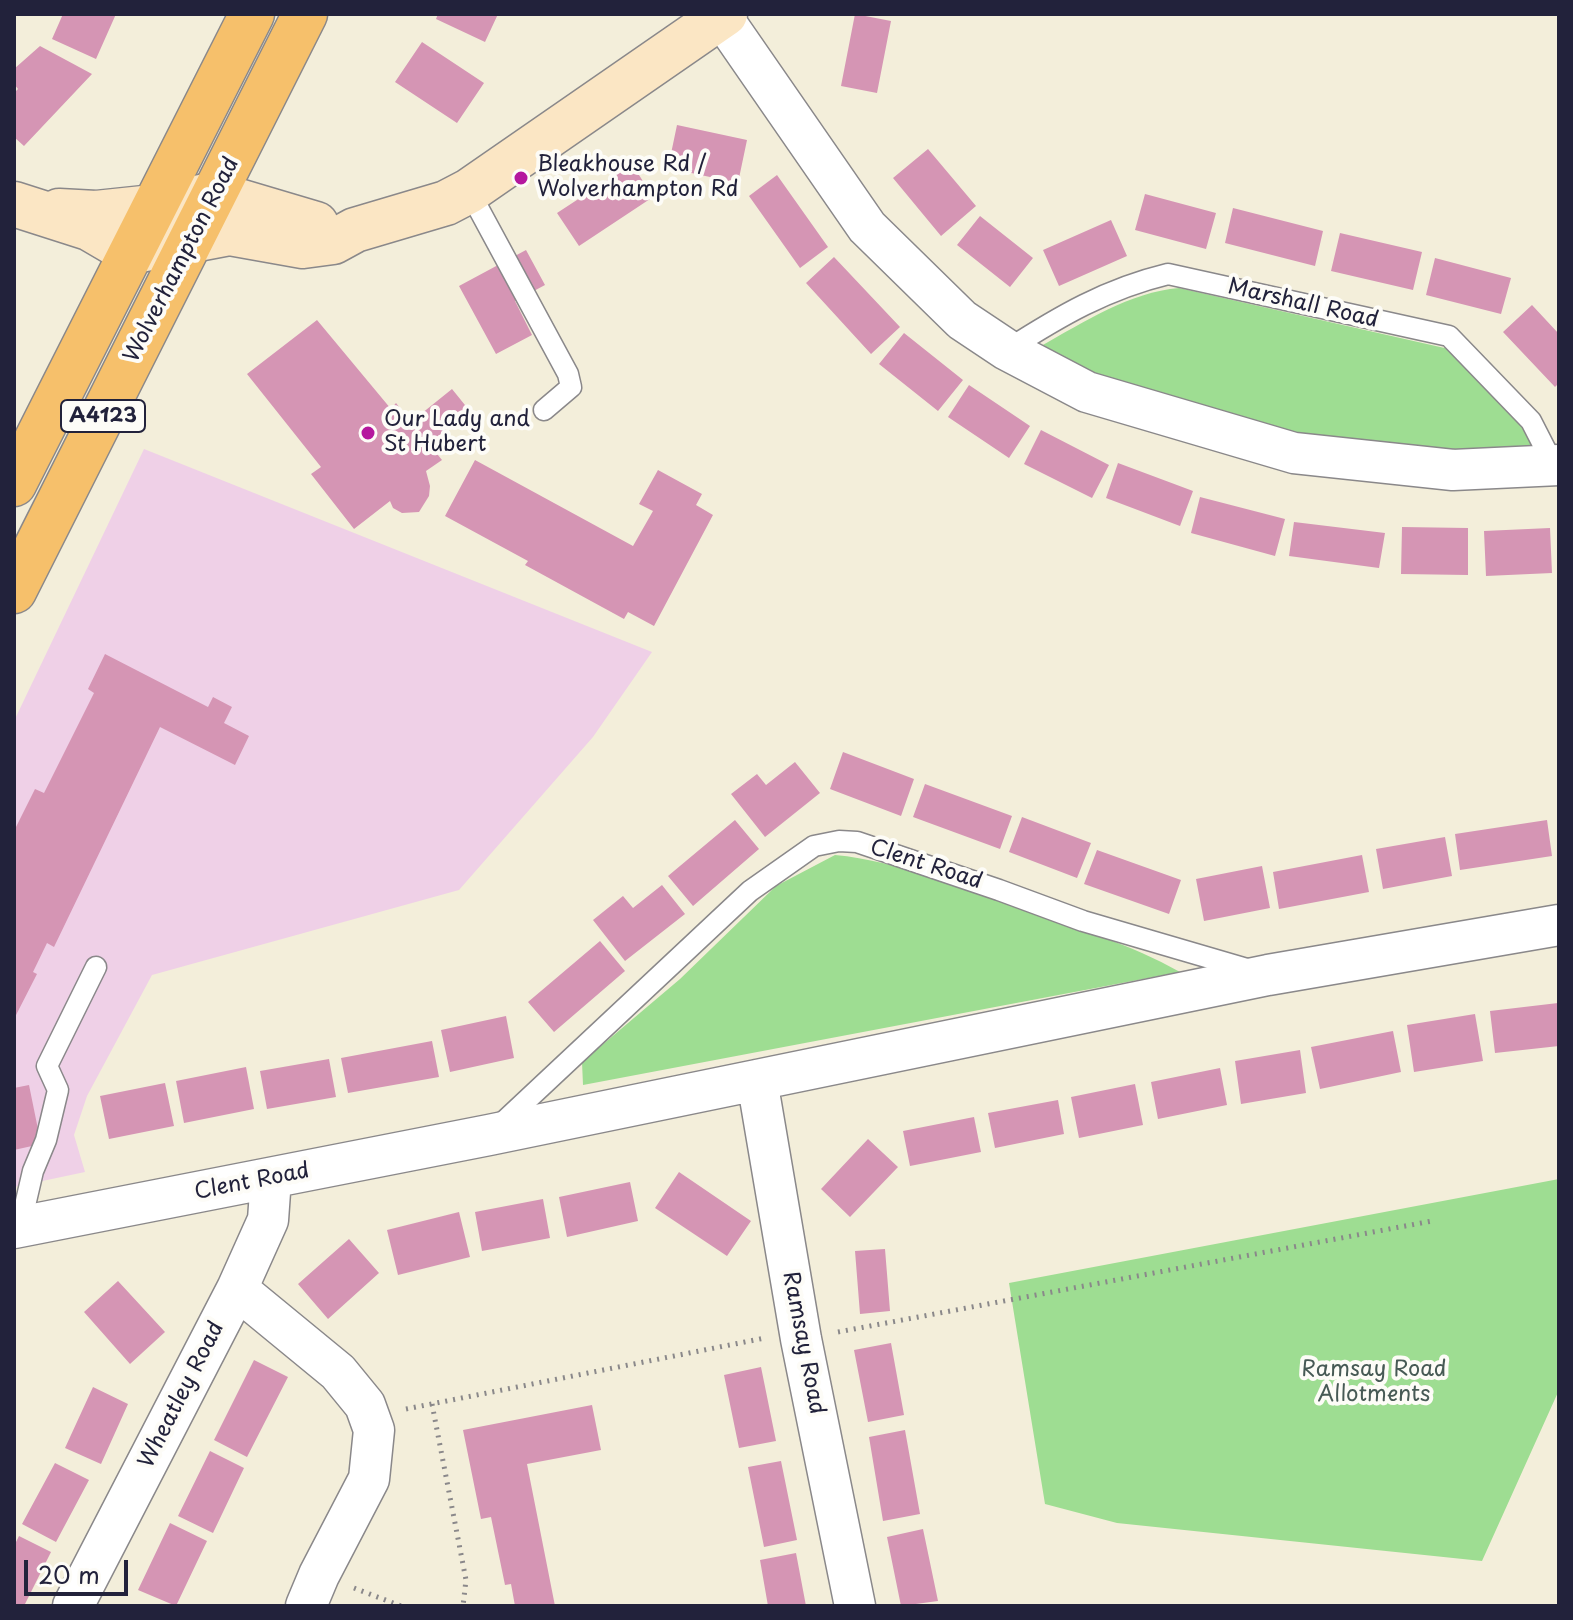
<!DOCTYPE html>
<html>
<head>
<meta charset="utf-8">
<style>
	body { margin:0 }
	#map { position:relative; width:1573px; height:1620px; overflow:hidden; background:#f3eeda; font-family:"Playpen Sans",sans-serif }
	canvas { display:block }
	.frame { position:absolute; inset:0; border:16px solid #22223b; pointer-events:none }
	.scale { position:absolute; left:24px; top:1560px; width:104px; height:36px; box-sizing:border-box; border:4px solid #22223b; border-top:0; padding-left:10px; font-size:24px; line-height:28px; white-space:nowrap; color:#22223b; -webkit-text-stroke:6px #fdfcf7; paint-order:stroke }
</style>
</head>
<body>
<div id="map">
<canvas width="1573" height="1620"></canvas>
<div class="frame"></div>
<div class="scale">20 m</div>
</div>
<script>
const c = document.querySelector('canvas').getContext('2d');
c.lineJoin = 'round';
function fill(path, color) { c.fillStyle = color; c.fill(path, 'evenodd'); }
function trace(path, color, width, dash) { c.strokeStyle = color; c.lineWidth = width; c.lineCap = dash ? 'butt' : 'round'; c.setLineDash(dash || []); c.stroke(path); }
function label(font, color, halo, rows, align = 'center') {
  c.font = font + ' "Playpen Sans",sans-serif'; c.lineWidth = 8; c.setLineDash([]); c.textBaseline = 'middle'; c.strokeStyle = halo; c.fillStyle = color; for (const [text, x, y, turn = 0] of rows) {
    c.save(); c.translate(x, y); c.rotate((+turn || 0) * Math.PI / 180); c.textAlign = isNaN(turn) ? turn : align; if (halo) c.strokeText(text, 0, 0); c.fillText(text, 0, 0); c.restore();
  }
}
fill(new Path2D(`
	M144,449L652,652L593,737L459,890L152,975L87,1096L74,1135L85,1172L14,1187V721Z`), '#efd0e7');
fill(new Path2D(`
	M1179,288L1449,349L1527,429L1536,447L1415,455L1234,423L1076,368L1041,346C1084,322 1130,292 1179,288Z
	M835,855C899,861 960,888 1021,909C1075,928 1131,944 1180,972L583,1085L582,1062L680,979L776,886Z
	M1559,1179V1390L1482,1561L1117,1523L1045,1504L1009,1283Z`), '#9edd92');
fill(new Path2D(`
	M63,14H116L96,59L52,39Z
	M438,14H498L485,42L436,19Z
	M855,14L891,21L877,93L841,86Z
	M422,42L484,83L457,123L395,82Z
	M40,46L92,74L24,146L14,137V93L18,89L14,84V69Z
	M677,125L747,140L738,183L668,168Z
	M928,149L976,206L941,236L893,178Z
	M632,164L653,197L579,246L557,213Z
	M777,175L828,247L800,268L749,196Z
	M1145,194L1216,213L1206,249L1135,230Z
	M1233,208L1323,231L1315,266L1225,243Z
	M980,216L1033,258L1010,287L957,245Z
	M1111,220L1127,256L1059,286L1043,250Z
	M1340,233L1422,252L1413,290L1331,271Z
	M526,250L545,285L515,301L532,335L496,354L459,286Z
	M834,257L900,327L871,354L806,283Z
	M1435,258L1511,278L1501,314L1426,295Z
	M1532,305L1559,334V383L1555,387L1503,332Z
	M317,320L391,409L396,403L411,422L452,389L469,410L429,444L442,460L426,471L430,486L429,496L419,512L402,513L393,508L390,501L354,529L311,474L321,467L247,374Z
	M904,333L963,380L938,411L879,364Z
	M969,385L1030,426L1009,458L948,417Z
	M1041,430L1109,465L1092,498L1024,464Z
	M475,460L633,546L653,511L639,504L658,470L702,494L696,505L713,515L654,626L628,612L624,619L525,565L528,561L445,516Z
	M1118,463L1193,491L1180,526L1106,498Z
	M1200,497L1285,519L1275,556L1191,533Z
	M1294,522L1385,533L1379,568L1289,556Z
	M1402,527L1468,528V575L1401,574Z
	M1550,528L1552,573L1486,576L1484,531Z
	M105,654L208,707L213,697L232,707L224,723L249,736L235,765L160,727L54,947L47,943L33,972L37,974L14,1019V831L35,789L44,793L94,693L88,689Z
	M843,752L914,779L901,816L830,789Z
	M795,762L820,793L765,837L731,794L757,774L766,785Z
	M925,784L1012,816L1000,849L913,817Z
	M1022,817L1091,843L1077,878L1009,852Z
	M735,820L759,849L693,906L668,876Z
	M1547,820L1552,856L1460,870L1455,834Z
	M1445,837L1452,876L1383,889L1376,849Z
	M1097,850L1181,880L1169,914L1084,884Z
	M1362,855L1369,892L1279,909L1273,872Z
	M1262,866L1270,908L1204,921L1196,879Z
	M662,885L685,914L625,961L593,920L623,896L633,908Z
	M600,941L625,971L554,1032L528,1002Z
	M1558,1003L1559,1046L1495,1053L1490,1011Z
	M1475,1014L1483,1061L1414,1072L1407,1025Z
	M506,1016L514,1058L450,1072L441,1030Z
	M1393,1031L1401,1072L1320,1089L1311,1047Z
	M432,1041L439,1077L348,1093L341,1058Z
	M1300,1050L1306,1093L1241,1104L1235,1061Z
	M329,1059L336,1097L267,1109L260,1071Z
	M246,1067L254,1109L184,1123L176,1081Z
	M1220,1068L1227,1105L1158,1119L1151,1082Z
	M165,1083L174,1126L109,1139L100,1096Z
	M1135,1084L1143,1125L1079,1138L1071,1097Z
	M29,1085L41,1144L14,1150V1088Z
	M1058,1100L1064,1134L995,1148L988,1113Z
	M974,1117L981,1152L910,1166L903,1131Z
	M868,1139L898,1167L850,1217L821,1189Z
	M679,1172L751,1221L727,1256L655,1208Z
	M630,1182L638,1221L567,1237L559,1197Z
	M543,1199L550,1238L482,1251L475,1212Z
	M459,1212L470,1257L398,1275L387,1230Z
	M349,1239L379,1273L328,1319L298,1284Z
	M885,1249L890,1311L860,1314L855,1251Z
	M118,1281L165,1332L130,1364L84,1312Z
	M891,1343L904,1415L868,1422L854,1350Z
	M254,1360L288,1377L247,1457L214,1440Z
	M761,1367L776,1441L739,1448L724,1375Z
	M93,1387L128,1404L101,1464L65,1448Z
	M592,1405L601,1450L527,1464L555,1606H515L511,1584L505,1585L491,1517L481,1519L463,1430Z
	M905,1430L920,1514L883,1521L869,1437Z
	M210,1451L244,1468L213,1533L178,1516Z
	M781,1461L797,1540L764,1547L748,1467Z
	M55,1463L89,1480L56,1542L22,1524Z
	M170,1523L207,1541L176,1606L138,1590Z
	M923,1529L938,1601L901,1606L887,1537Z
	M19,1536L51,1552L24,1606H14V1546Z
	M796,1553L806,1606H768L760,1560Z`), '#d595b4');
const lane = new Path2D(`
	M469,191L568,374L571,387L544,410
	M1007,350C1060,316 1106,289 1168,274L1449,336L1531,421L1554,466
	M498,1127L750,891L814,846L839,841L857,842L999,890L1083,921L1254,971
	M20,1227L33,1171L46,1140L58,1090L47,1066L96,967`);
const street = new Path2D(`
	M721,16L867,227L962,320L1007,350L1087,392L1294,453L1453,470L1559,465
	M757,1080L801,1339L855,1606
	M14,1228L489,1135L1268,975L1559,925
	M237,1289L338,1372L365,1405L374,1430L369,1479L319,1575L306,1606
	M73,1606L237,1289L268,1220L271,1178`);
const secondary = new Path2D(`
	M14,204L89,228L130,252L230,233L303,246L333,242L355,230L446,203L469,191L725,14
	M59,211L96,213L153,207L215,194L316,224`);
const highway = new Path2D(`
	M14,484L252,14
	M14,591L305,14`);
trace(lane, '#8a888a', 23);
trace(street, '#8a888a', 43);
trace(secondary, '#8a888a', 47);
trace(highway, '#8a888a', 47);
trace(new Path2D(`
	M838,1332L1432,1221
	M432,1404L466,1580L463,1606
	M406,1409L765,1338
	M354,1588L401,1606`), '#8a888a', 5, [2, 6]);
trace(lane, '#fff', 20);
trace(street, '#fff', 40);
trace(secondary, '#fbe6c4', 44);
trace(highway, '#f6c06b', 44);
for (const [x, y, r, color] of [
	[521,178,8,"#b5179e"],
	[368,433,8,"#b5179e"]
]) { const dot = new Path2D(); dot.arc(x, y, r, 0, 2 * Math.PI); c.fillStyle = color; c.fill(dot); trace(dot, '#fdfcf7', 3); }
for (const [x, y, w] of [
	[103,416,84]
]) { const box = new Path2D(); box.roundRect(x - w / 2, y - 16, w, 32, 6); c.fillStyle = '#fdfcf7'; c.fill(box); trace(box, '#22223b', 2); }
label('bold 20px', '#22223b', null, [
	["A4123",103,416]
]);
label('22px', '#22223b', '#fdfcf7', [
	["Bleakhouse Rd /",537,165],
	["Wolverhampton Rd",537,190],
	["Our Lady and",384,420],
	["St Hubert",384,445]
], 'left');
label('22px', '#22223b', '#fdfcf7', [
	["Wolverhampton Road",182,260,-63],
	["Marshall Road",1303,304,13],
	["Clent Road",926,865,18],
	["Clent Road",252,1182,-11],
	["Ramsay Road",803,1343,79],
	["Wheatley Road",182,1395,-63]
]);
label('22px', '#475a55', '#fdfcf7', [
	["Ramsay Road",1374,1370],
	["Allotments",1374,1395]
]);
</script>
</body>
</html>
